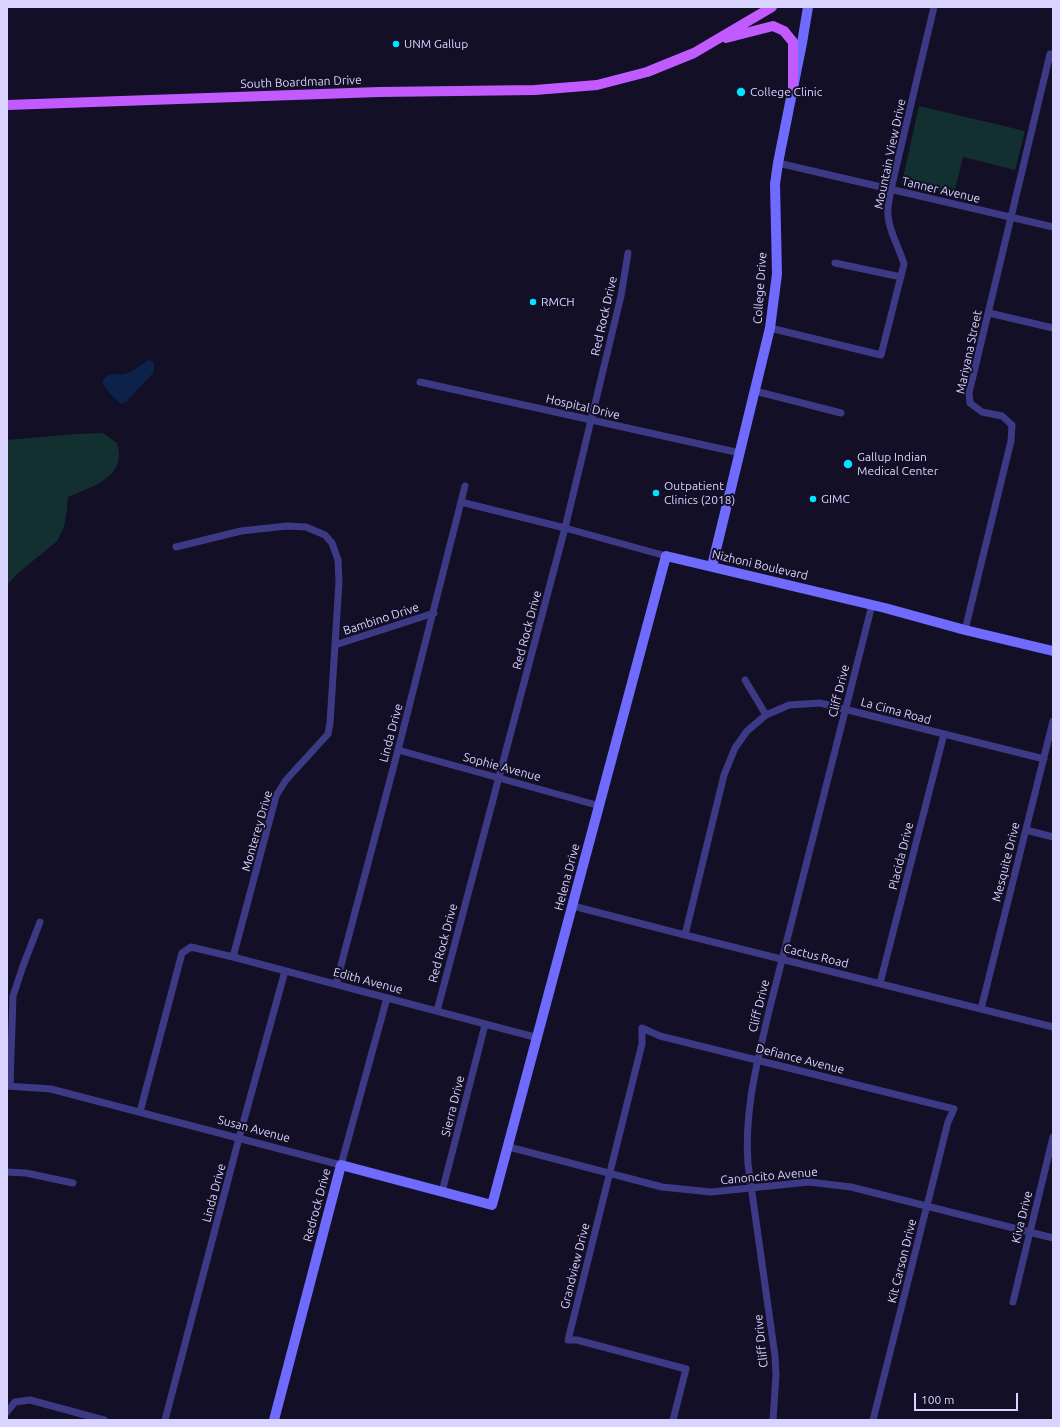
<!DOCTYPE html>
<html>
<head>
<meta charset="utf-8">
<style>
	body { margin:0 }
	#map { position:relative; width:1060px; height:1427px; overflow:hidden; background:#130f26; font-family:Ubuntu,sans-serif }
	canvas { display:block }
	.frame { position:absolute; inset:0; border:8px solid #d9d4ff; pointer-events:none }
	.scale { position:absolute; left:914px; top:1393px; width:104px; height:18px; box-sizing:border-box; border:2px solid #d9d4ff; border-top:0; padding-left:5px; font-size:12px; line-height:14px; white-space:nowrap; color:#d9d4ff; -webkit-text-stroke:3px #130f26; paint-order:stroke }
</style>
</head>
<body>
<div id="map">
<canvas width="1060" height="1427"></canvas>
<div class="frame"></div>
<div class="scale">100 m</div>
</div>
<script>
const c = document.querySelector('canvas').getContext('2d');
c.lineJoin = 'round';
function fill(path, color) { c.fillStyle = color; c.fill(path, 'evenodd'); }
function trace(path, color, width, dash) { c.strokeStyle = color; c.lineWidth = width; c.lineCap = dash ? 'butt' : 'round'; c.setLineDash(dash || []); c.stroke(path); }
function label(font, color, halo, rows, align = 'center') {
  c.font = font + ' Ubuntu,sans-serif'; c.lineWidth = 4; c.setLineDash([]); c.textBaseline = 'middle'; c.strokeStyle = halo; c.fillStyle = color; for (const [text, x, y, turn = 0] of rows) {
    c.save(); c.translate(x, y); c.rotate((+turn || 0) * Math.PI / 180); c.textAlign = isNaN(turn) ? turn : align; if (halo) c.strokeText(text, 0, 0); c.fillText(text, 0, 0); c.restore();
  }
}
fill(new Path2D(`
	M919,106L1025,131L1015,170L963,157L954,194L902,182Z
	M103,433L117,443C118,447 119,451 119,455C119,480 86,489 68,497L67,510L64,527L57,541L17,574L7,585V440L75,434Z`), '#12302f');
fill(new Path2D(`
	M149,360L154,362V372L126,402L121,404L110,394L102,382C109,370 113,376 124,374C131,373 143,363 149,360Z`), '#0c2248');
trace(new Path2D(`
	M778,163L1053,227
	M835,263L901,277
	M989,313L1053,328
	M770,328L881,355L904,264C899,247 889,232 888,215C887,207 890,197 891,189L934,7
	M420,382L740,453
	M755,391L841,413
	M461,502L565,528L666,556
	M176,547L241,531L287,526L306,527L325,535L332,543L338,560L339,582L330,723L328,734L286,780L276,796L233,957
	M965,630L1011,441L1012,425L1002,416L982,412L970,403L969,393L1050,54
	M335,645L434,613
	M745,680L766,715
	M398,750L600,806
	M1026,830L1053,837
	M573,906L685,935L1053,1027
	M685,935L724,775L735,748L747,731L766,715L789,705L820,703L1044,759
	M880,983L944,734
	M336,984L398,750L465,486
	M981,1009L1053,721
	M437,1011L565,528L621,296L628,253
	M7,1086L51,1089L341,1165L387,998
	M10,1086L13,996L23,966L40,922
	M140,1112L182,953L191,947L233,957L538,1038
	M509,1147L662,1187L711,1192L809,1182L851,1187L1053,1238
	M7,1172L26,1173L73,1183
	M442,1192L485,1025
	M1013,1302L1053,1137
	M7,1412L15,1402L30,1400L104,1420
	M165,1420L239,1138L285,971
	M673,1420L686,1369L577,1340H568L642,1044V1028L660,1036L954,1109L948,1122L873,1420
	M773,1420L776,1375L775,1356L748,1164C744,1111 757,1063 769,1011L872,605`), '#3d3a85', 7);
trace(new Path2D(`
	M712,566L770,328L777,274L775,184L778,163L802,43L808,7
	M274,1420L341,1165L492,1205L666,556L885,608L965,630L1053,651`), '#6f6bff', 10);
trace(new Path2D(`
	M726,38L773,26L784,31L793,42V87
	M7,105L379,92L535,90L597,85L647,72L694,53L772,7`), '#c25bff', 10);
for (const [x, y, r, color] of [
	[396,44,4,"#00e5ff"],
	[741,92,5,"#00e5ff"],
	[533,302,4,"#00e5ff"],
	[848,464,5,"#00e5ff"],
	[656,493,4,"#00e5ff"],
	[813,499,4,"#00e5ff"]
]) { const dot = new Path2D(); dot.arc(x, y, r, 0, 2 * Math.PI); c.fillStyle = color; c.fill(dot); trace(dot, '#130f26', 1.5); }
label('12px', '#d9d4ff', '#130f26', [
	["UNM Gallup",404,44],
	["College Clinic",750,92],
	["RMCH",541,302],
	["Gallup Indian",857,457],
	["Medical Center",857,471],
	["Outpatient",664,486],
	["Clinics (2018)",664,500],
	["GIMC",821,499]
], 'left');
label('12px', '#d9d4ff', '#130f26', [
	["South Boardman Drive",301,82,-2],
	["Mountain View Drive",890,154,-78],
	["Tanner Avenue",941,190,13],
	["College Drive",760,288,-86],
	["Red Rock Drive",604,316,-77],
	["Mariyana Street",969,352,-78],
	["Hospital Drive",583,407,13],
	["Nizhoni Boulevard",760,565,13],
	["Bambino Drive",381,619,-18],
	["Red Rock Drive",527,630,-75],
	["Cliff Drive",839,691,-76],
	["La Cima Road",896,711,15],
	["Linda Drive",391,733,-75],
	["Sophie Avenue",502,767,15],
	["Monterey Drive",257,831,-74],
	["Placida Drive",901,856,-76],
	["Mesquite Drive",1006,862,-76],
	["Helena Drive",567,877,-75],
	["Red Rock Drive",443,943,-75],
	["Cactus Road",816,956,14],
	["Edith Avenue",368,981,15],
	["Cliff Drive",759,1006,-76],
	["Defiance Avenue",800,1059,14],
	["Sierra Drive",453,1106,-76],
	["Susan Avenue",254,1129,15],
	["Canoncito Avenue",769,1176,-5],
	["Linda Drive",214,1193,-75],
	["Redrock Drive",317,1205,-75],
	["Kiva Drive",1022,1217,-76],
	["Kit Carson Drive",902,1261,-76],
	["Grandview Drive",575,1266,-76],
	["Cliff Drive",761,1341,-96]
]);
</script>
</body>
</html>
